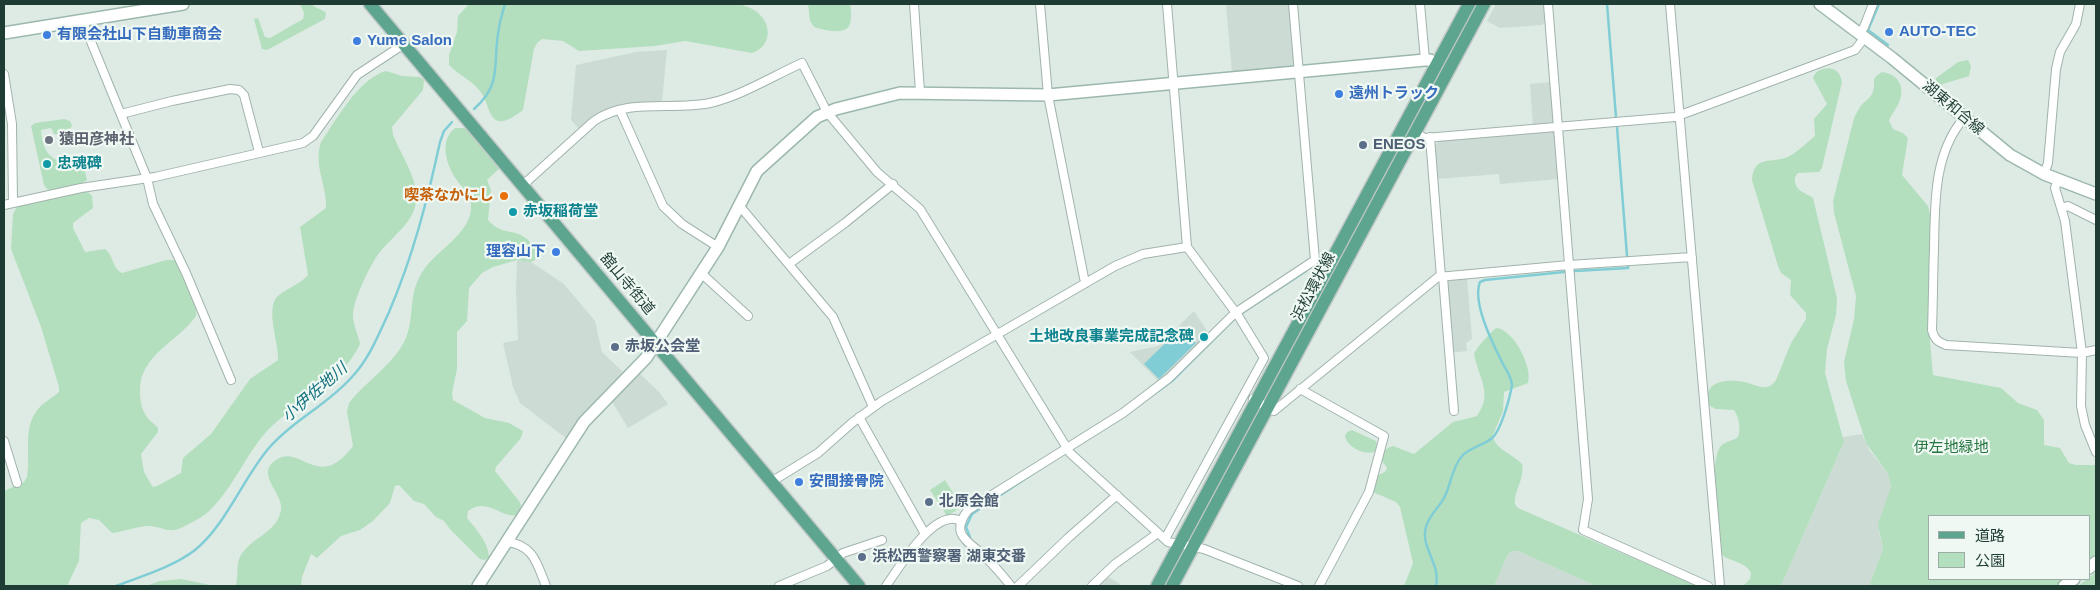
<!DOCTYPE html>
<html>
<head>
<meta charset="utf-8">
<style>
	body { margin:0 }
	#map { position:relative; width:2100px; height:590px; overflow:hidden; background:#deebe5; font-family:Arial,"Noto Sans JP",sans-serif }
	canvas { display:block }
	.frame { position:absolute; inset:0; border:5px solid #1e3c33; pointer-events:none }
	.legend { position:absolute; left:1928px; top:515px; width:162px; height:65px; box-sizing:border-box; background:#eff8f3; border:1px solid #9bada6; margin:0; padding:6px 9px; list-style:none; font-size:15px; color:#1e3c33 }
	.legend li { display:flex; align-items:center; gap:10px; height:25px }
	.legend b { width:25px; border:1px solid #9bada6 }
</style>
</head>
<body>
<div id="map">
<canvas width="2100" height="590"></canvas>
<div class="frame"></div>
<ul class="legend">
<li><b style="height:6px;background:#5ea590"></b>道路</li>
<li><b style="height:14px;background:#b4dfbe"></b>公園</li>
</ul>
</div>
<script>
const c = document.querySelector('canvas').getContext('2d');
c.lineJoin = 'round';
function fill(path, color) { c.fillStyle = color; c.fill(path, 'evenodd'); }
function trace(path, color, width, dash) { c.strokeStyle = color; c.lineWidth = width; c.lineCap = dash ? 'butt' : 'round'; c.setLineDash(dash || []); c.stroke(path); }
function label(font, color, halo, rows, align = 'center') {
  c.font = font + ' Arial,"Noto Sans JP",sans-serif'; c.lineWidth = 4.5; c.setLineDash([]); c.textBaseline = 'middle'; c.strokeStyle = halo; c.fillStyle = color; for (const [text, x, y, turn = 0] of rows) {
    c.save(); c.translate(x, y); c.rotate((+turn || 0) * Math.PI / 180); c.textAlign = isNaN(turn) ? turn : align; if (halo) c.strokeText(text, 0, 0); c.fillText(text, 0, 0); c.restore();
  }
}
fill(new Path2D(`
	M1226,4H1290L1295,65L1293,67L1232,73Z
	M1496,4H1544L1546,20L1542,25L1500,28L1487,21Z
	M667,50L662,101L612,108L605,111L580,130L571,120L576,65L636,52Z
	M1551,82L1554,122L1552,124L1533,126L1530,84Z
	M1552,131L1555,133L1558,179L1500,184L1499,174L1437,179L1434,147L1440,140Z
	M517,260L531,262L564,284L595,321L602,352L624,373L588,410L567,439L520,403L513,387L503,343L518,340L516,291Z
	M1467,278L1472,339L1466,343L1467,351L1451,353L1445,280Z
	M1194,311L1209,334L1159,382L1130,352L1158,346Z
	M638,372L659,392L668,404L628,428L611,400Z
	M1862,434L1870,451L1888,474L1891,487L1879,532L1883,549L1869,586H1781L1842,447L1843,437Z
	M1512,551H1518L1596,586H1494L1508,554Z
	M1107,576L1123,586H1097Z`), '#ccdbd4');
fill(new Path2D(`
	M300,4H312C315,9 321,8 326,13L325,19L267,50L262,49L254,19L258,18L265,37L270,38L303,19L304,13Z
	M469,4H739C745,6 752,8 757,12C773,25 771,47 752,53L685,41L655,46L579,51L563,41L542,39L537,43L534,49L523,110C516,115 506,123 498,121C489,118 487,101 482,94C474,81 459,76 449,65V55L457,32L458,16Z
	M808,4H850C851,10 852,18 850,24C846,36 823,30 814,27L810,21Z
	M1968,60L1971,66L1969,76L1940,85L1934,83L1936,78L1958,62Z
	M1829,68C1838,70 1840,73 1842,82L1822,168L1819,172L1798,173L1795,177C1794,191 1803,191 1813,198L1837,298L1836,315L1827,349L1825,373L1844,442L1781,586H1743L1750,579L1751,573C1745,562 1733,562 1723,556L1720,549C1719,528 1708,460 1721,446C1725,441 1733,441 1738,437C1741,428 1739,418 1734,410L1716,409L1710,406C1700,382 1725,378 1744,382C1751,383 1759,388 1767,387C1771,386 1774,383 1776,380L1791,343L1806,319V313L1790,295L1791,280L1781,273L1778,266L1752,180C1754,156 1768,163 1785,158C1795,155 1806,143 1815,136L1814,119L1827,104L1813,78C1816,70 1821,69 1829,68Z
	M386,71L402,76L420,77L424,80L423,90L392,127L393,135C400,152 414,173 416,192C419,220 396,232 380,252C371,263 353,300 353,315C353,325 358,334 360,344C343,382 293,403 266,432C246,455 234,485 213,507C206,515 195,521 185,526C169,535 164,527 149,526C137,526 124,532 112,533L99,520L89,518L81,523L79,561L67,586H4V491L24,482L27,477C31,455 22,428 38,409C44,402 52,398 59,392V387L41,327L11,249L13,214L18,205L81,192H88L92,196L93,208L73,223V228L85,252L105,249C114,256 112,268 122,273L166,260H174L178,265L196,306V316C177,343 140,354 140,391C140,399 141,407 145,414C148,420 154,423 158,428V432L141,454L144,472L151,484L153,487L157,486L181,473L183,458L211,434L250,379L278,360C279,343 264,306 279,295C288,288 300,284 308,275L300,227L326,208C327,185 313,165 321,142C337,119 358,79 386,71Z
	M1882,72C1897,74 1905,85 1900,100C1898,107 1892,113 1889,121L1893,129L1903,133L1908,138L1902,175L1928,206L1931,219L1929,330L1933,375L2001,388L2018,403L2037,410L2044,420V445L2060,448L2069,463L2076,465H2096V555L2089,560V516H1929V579H2064L2055,586H1869L1883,549L1878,524L1891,487L1888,474L1866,443L1846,381L1844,362L1854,319L1856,296L1834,213L1833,201L1854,118C1856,114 1858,110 1860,107C1864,101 1870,99 1873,92C1876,81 1870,79 1882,72Z
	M64,119L70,121L72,125C70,133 61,135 54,134L51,128L41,130C42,146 48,162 67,162C73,161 77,160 83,163L87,180L80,185L48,190L44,185L31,126L35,123Z
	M455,128H463L469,130L500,168L487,180L491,190L488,220C505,240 520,222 537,252L535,260L531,262L517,260L493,267L482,273L469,288L467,321L457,332V369L452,393L453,400L485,418L509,423L523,431L521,438L496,467L495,471L519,501L521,505L519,513C506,524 489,495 468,511L467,518C477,530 488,542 489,557L485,560L480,559L450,529L444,521L436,517L424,504L414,501L399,485L395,486L390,503L373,521L360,530L341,536L317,558L311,554L302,577L301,586H234L236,585C239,574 235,561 243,552C255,536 277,532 281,510C284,493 254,474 276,460C301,443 318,493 353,446L347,412L349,403C366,381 393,365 405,340C416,316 406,294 425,268C439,249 473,231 471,205C471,193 462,188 456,179C446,165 439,140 455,128Z
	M1496,328C1514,329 1533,368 1528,383L1504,392L1503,411L1493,435C1493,448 1514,455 1522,464C1525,479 1514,490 1515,504L1518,508L1697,586H1596L1518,551H1512L1508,554L1494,586H1404L1413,563L1400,507L1396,502L1373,492L1377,476L1386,471L1387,468L1382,461C1381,453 1385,448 1393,446L1414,454L1453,422L1477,416C1493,393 1479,379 1474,354C1476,348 1491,332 1496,328Z
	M1352,430L1376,441L1377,447L1374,452C1364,455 1347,447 1345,436L1347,432Z
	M945,480L962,507L947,516L930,490Z
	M2096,572V586H2078Z
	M181,579L215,586H146L160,581Z`), '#b4dfbe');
fill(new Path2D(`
	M1181,328L1196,343L1159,379L1144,364Z`), '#80cdd6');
trace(new Path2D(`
	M1607,4L1616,117
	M1879,4L1868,30L1888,45
	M474,109C502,84 493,66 498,34C499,24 502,14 505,4
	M1617,127L1627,256
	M1575,271L1628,268V266
	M1242,313L1306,271
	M1117,421L1172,381L1234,319
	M971,540L966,527L972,514L1043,467
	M116,586C142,576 173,567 195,550C225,526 243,479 268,449C292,421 327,405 351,378C369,359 378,336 389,312C413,256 427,202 440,142L444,131L452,122
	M1436,586C1441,562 1418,546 1427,524C1431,514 1439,507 1444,498C1451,485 1452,467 1462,456C1470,447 1483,446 1492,438C1501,431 1510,397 1512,385C1511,375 1505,369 1501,360C1492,342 1472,302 1480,282L1485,280L1564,272`), '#80cdd6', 2.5);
const street = new Path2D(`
	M914,4L920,92
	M1040,4L1048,95L1084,278L1086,283
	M1420,4L1425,60
	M1548,4L1588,499L1583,530L1708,586
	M1670,4L1720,586
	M84,20L85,27L147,178L153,204L186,273L231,380
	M1860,33L1864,27L1873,4
	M4,74L12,124L13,202
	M620,110L663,206L682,224L718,247
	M121,114L172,101L230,89L239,90L244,95L259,152
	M1964,118C1933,154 1935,205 1934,249C1933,276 1933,303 1932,330C1934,339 1938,342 1946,345L2082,353L2096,350
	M1415,133L1425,138L1675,117L1855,50L1865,37
	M1430,137L1441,277
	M2044,174L2048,163L2056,69L2060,52L2076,24L2080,4
	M2058,180L2055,188L2065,221L2082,353L2081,406L2085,425L2096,452
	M523,185L594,121C629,97 672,111 710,103C741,96 773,76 802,63L827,112L877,172L920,209L1070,453L1168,542L1204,549L1298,586
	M4,205L81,188L155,177L303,143L313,136L357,75L404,44
	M738,208L743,210L833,317L873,407
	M2062,208L2068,206L2096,220
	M789,264L845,223L893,184
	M701,273L748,316
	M1443,277L1454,411
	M1300,389L1384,436L1369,492L1319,586
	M1253,399L1274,411L1438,277L1569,265L1692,257
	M859,417L925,534
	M4,441L17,483
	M771,482L818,453L853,422L882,401L1115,266L1143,254L1187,247
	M1165,539L1264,358L1239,317L1187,247L1167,4
	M507,542C534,545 537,564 546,586
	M779,586L827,566L843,553L882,540
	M886,586C899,568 926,522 950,519C954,518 958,520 962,521
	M1011,586C1003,576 995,566 985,557C971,542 948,536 968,510L1123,413L1169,378L1235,313L1315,260L1293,4
	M1018,586L1068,538L1117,495
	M1092,586L1115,564L1158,533`);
const secondary = new Path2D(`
	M1820,4L1892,58L2010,155L2044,174L2096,194
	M4,33L183,4
	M2089,568L2096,562
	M478,586L584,422L646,358L718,247L757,171L817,117L836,109L900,93L1048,95L1425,60H1430L1437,63
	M2064,586L2074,579`);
const primary = new Path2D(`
	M370,4L859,586
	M1157,586L1469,4
	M1172,586L1484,4`);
trace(street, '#a1b3ac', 10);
trace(secondary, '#9cb8ad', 14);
trace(primary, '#c0c8c6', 15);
trace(street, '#fff', 8);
trace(secondary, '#fff', 11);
trace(primary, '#5ea590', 12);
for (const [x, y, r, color] of [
	[1889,32,5,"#3f7fe0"],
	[47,35,5,"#3f7fe0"],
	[357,41,5,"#3f7fe0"],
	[1339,94,5,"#3f7fe0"],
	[49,140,5,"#6b7280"],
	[1363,145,5,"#5c6f8a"],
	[47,164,5,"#0f9aa8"],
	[504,196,5,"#e8710a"],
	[513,212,5,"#0f9aa8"],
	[556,252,5,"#3f7fe0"],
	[1204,337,5,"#0f9aa8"],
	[615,347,5,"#5c6f8a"],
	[799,482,5,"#3f7fe0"],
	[929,502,5,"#5c6f8a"],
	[862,557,5,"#5c6f8a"]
]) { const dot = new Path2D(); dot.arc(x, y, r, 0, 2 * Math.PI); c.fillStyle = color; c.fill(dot); trace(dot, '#eff8f3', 2); }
label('bold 15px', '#366cbe', '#eff8f3', [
	["AUTO-TEC",1899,32],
	["有限会社山下自動車商会",57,35],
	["Yume Salon",367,41],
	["遠州トラック",1349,94],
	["理容山下",546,252,"right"],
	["安間接骨院",809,482]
], 'left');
label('15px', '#1e3c33', '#eff8f3', [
	["湖東和合線",1953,108,40],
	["舘山寺街道",627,284,50],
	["浜松環状線",1314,287,-62]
]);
label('bold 15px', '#5b616d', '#eff8f3', [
	["猿田彦神社",59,140]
], 'left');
label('bold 15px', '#4e5e75', '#eff8f3', [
	["ENEOS",1373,145],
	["赤坂公会堂",625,347],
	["北原会館",939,502],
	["浜松西警察署 湖東交番",872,557]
], 'left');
label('bold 15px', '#0d838f', '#eff8f3', [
	["忠魂碑",57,164],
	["赤坂稲荷堂",523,212],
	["土地改良事業完成記念碑",1194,337,"right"]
], 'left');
label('bold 15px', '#c56008', '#eff8f3', [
	["喫茶なかにし",494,196]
], 'right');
label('15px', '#257641', '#eff8f3', [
	["伊左地緑地",1951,448]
]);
label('italic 16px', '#13707d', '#eff8f3', [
	["小伊佐地川",315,393,-41]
]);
</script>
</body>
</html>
